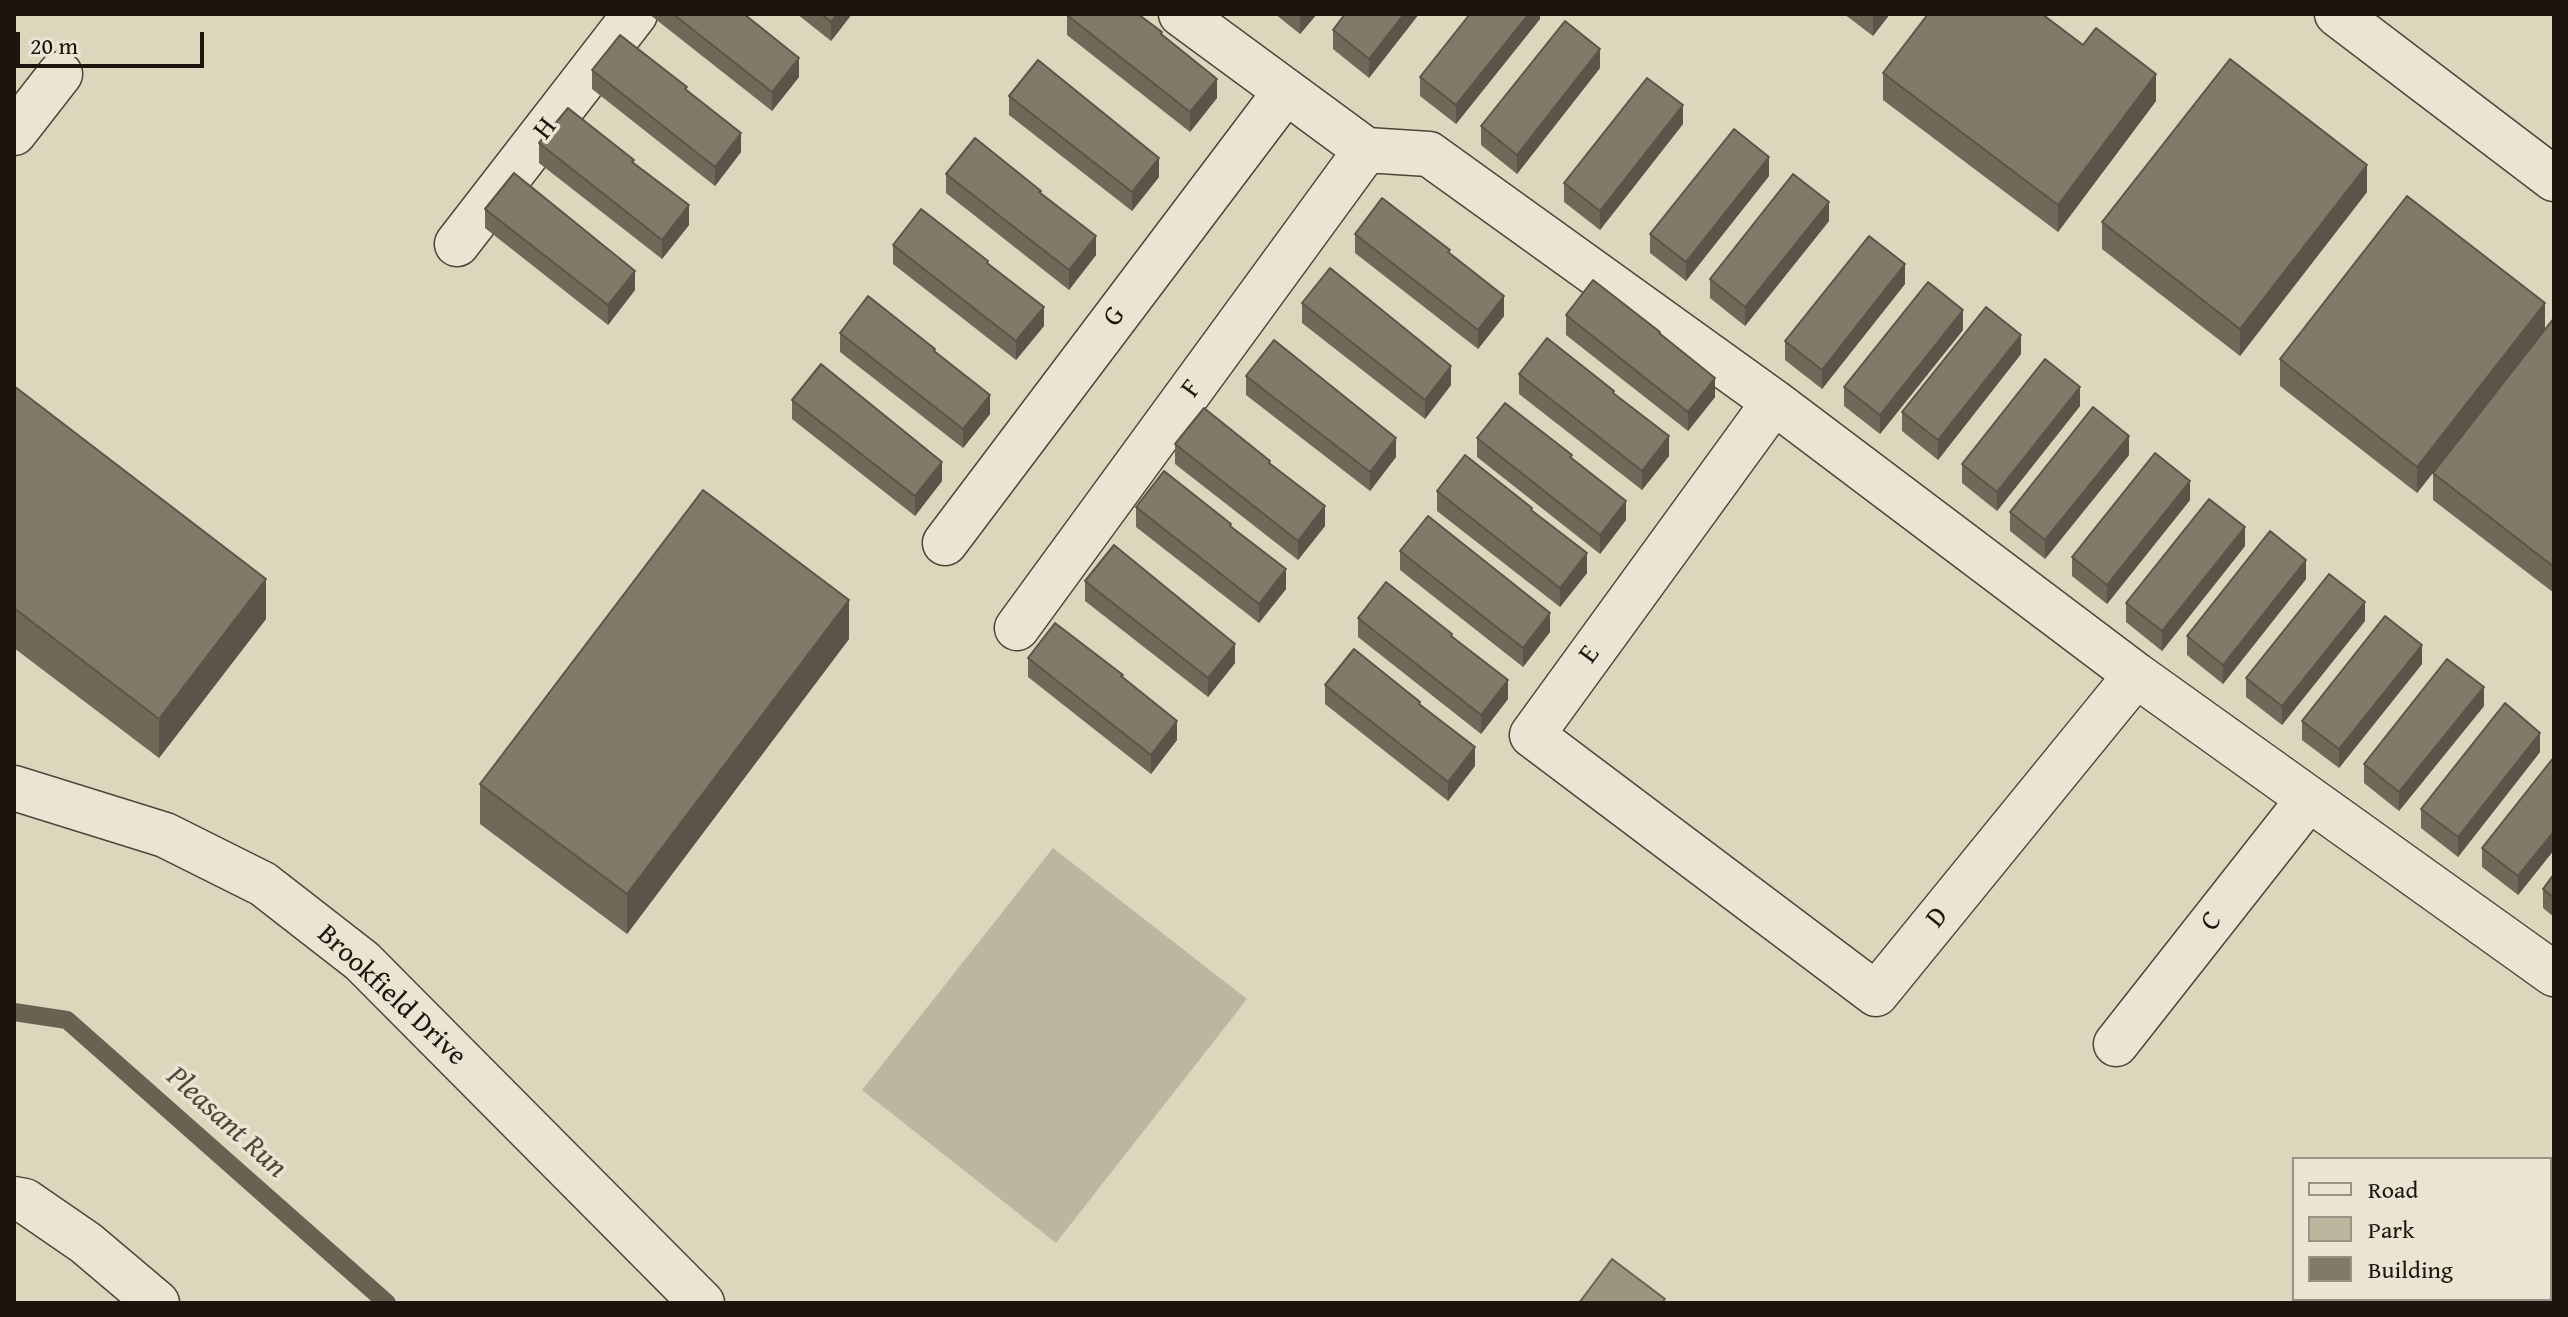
<!DOCTYPE html>
<html>
<head>
<meta charset="utf-8">
<style>
	body { margin:0 }
	#map { position:relative; width:2568px; height:1317px; overflow:hidden; background:#ded6bc; font-family:"Gentium Book Plus",serif }
	canvas { display:block }
	.frame { position:absolute; inset:0; border:16px solid #1e140d; pointer-events:none }
	.legend { position:absolute; left:2292px; top:1157px; width:260px; height:144px; box-sizing:border-box; background:#eae4d3; border:2px solid #989184; margin:0; padding:10px 14px; list-style:none; font-size:24px; color:#1e140d }
	.legend li { display:flex; align-items:center; gap:16px; height:40px }
	.legend b { width:40px; border:2px solid #989184 }
	.scale { position:absolute; left:16px; top:32px; width:188px; height:36px; box-sizing:border-box; border:4px solid #1e140d; border-top:0; padding-left:10px; font-size:24px; line-height:28px; white-space:nowrap; color:#1e140d; -webkit-text-stroke:6px #eae4d3; paint-order:stroke }
</style>
</head>
<body>
<div id="map">
<canvas width="2568" height="1317"></canvas>
<div class="frame"></div>
<ul class="legend">
<li><b style="height:10px;background:#eae4d3"></b>Road</li>
<li><b style="height:22px;background:#bdb59e"></b>Park</li>
<li><b style="height:22px;background:#827968"></b>Building</li>
</ul>
<div class="scale">20 m</div>
</div>
<script>
const c = document.querySelector('canvas').getContext('2d');
c.lineJoin = 'round';
function fill(path, color) { c.fillStyle = color; c.fill(path, 'evenodd'); }
function trace(path, color, width, dash) { c.strokeStyle = color; c.lineWidth = width; c.lineCap = dash ? 'butt' : 'round'; c.setLineDash(dash || []); c.stroke(path); }
function label(font, color, halo, rows, align = 'center') {
  c.font = font + ' "Gentium Book Plus",serif'; c.lineWidth = 7; c.setLineDash([]); c.textBaseline = 'middle'; c.strokeStyle = halo; c.fillStyle = color; for (const [text, x, y, turn = 0] of rows) {
    c.save(); c.translate(x, y); c.rotate((+turn || 0) * Math.PI / 180); c.textAlign = isNaN(turn) ? turn : align; if (halo) c.strokeText(text, 0, 0); c.fillText(text, 0, 0); c.restore();
  }
}
fill(new Path2D(`
	M1053,848L1247,999L1056,1243L862,1090Z`), '#bdb59e');
const water = new Path2D(`
	M1612,1259L1665,1299L1662,1303H1579Z`);
fill(water, '#9d9480');
trace(water, '#6a6152', 2);
trace(new Path2D(`
	M14,1012L67,1020L387,1303`), '#6a6152', 18);
const minor = new Path2D(`
	M1181,14L1366,150L1429,154L1774,402L2136,675L2554,974
	M2337,14L2554,179
	M14,133L60,74
	M457,244L635,14
	M1774,402L1532,735L1876,994L2136,675
	M945,543L1286,91
	M1017,628L1366,150
	M14,788L165,835L263,884L362,961L702,1303
	M2116,1044L2308,800
	M14,1199L25,1201L86,1243L157,1303
	M2550,1263L2554,1258
	M2518,1303L2521,1299`);
trace(minor, '#4e4439', 47);
trace(minor, '#eae4d3', 44);
fill(new Path2D(`
	M649,14H744L799,77L772,111Z
	M797,14H852L831,41Z
	M1275,14H1317L1300,34Z
	M1345,14H1419L1369,78L1333,49V30Z
	M1540,14V19L1456,124L1420,96V77Z
	M1844,14H1890L1873,36Z
	M2047,14V18L2156,101L2058,232L1883,100V73Z
	M1067,15L1162,35L1217,98L1190,132L1067,35Z
	M1600,68L1517,174L1481,145V126Z
	M592,70L741,152L715,186L592,89Z
	M1009,96L1159,177L1132,211L1009,115Z
	M1683,124L1600,230L1564,202V183Z
	M539,143L634,163L689,225L662,259L539,163Z
	M946,174L1096,255L1069,290L946,193Z
	M1769,176L1686,281L1650,253V234Z
	M2367,192L2240,356L2102,249V222Z
	M485,209L635,290L608,325L485,228Z
	M1829,221L1745,326L1710,298V279Z
	M1355,234L1450,253L1504,316L1478,349L1355,253Z
	M893,245L988,264L1044,326L1016,360L893,264Z
	M1905,284L1822,389L1785,360V341Z
	M1302,303L1451,385L1425,419L1302,323Z
	M1566,315L1660,334L1715,397L1688,431L1566,335Z
	M2554,318V593L2433,500V473L2417,493L2280,386V359L2545,329Z
	M1963,330L1880,434L1844,406V387Z
	M840,333L935,352L990,414L963,448L840,352Z
	M2021,354L1938,460L1902,431V412Z
	M1519,374L1614,394L1669,456L1642,490L1519,394Z
	M1246,376L1396,457L1370,491L1246,395Z
	M14,386L266,619L159,758L14,648Z
	M792,400L942,481L915,516L792,419Z
	M2080,406L1997,511L1962,483V464Z
	M1477,438L1572,459L1626,520L1600,554L1477,457Z
	M1175,444L1270,464L1325,526L1298,560L1175,464Z
	M2129,455L2045,559L2010,531V512Z
	M1437,491L1532,511L1587,573L1560,607L1437,511Z
	M2190,500L2107,604L2072,576V557Z
	M1136,507L1231,527L1286,589L1259,623L1136,527Z
	M2245,546L2162,651L2126,622V603Z
	M1400,551L1550,632L1523,667L1400,570Z
	M2306,579L2223,684L2187,655V636Z
	M1085,581L1235,663L1208,697L1085,601Z
	M1358,618L1508,699L1481,734L1358,637Z
	M2365,621L2282,725L2246,697V678Z
	M849,639L627,934L480,824V784Z
	M1028,658L1177,740L1151,774L1028,677Z
	M2422,664L2339,768L2302,740V721Z
	M1325,685L1475,766L1448,801L1325,704Z
	M2484,706L2399,811L2364,783V764Z
	M2540,752L2458,857L2421,828V809Z
	M2554,757V850L2518,895L2482,867V848Z
	M2554,874V917L2543,908V889Z`), '#706859');
fill(new Path2D(`
	M837,14H852L831,41V22Z
	M1301,14H1317L1300,34V15Z
	M1404,14H1419L1369,78V59Z
	M1529,14H1540V19L1456,124V105Z
	M1873,14H1890L1873,36Z
	M1600,49V68L1517,174V155Z
	M799,58V77L772,111V92Z
	M2156,74V101L2058,232V205Z
	M1217,79V98L1190,132V112Z
	M1683,105V124L1600,230V211Z
	M741,133V152L715,186V167Z
	M1769,157V176L1686,281V262Z
	M1159,158V177L1132,211V192Z
	M2367,165V192L2240,356V329Z
	M1829,202V221L1745,326V307Z
	M689,205V225L662,259V240Z
	M1096,236V255L1069,290V270Z
	M1905,264V284L1822,389V370Z
	M635,271V290L608,325V305Z
	M1504,296V316L1478,349V330Z
	M2545,303V329L2417,493V467Z
	M1044,307V326L1016,360V341Z
	M1963,310V330L1880,434V415Z
	M2021,335V354L1938,460V440Z
	M1451,366V385L1425,419V400Z
	M1715,378V397L1688,431V412Z
	M2080,387V406L1997,511V492Z
	M990,395V414L963,448V429Z
	M1669,436V456L1642,490V471Z
	M2129,436V455L2045,559V540Z
	M1396,438V457L1370,491V472Z
	M942,462V481L915,516V496Z
	M2190,481V500L2107,604V585Z
	M1626,501V520L1600,554V535Z
	M1325,506V526L1298,560V541Z
	M2245,527V546L2162,651V631Z
	M1587,553V573L1560,607V588Z
	M2306,560V579L2223,684V665Z
	M1286,569V589L1259,623V604Z
	M266,579V619L159,758V719Z
	M849,600V639L627,934V894Z
	M2365,602V621L2282,725V706Z
	M1550,613V632L1523,667V648Z
	M1235,644V663L1208,697V678Z
	M2422,645V664L2339,768V749Z
	M1508,680V699L1481,734V715Z
	M2484,687V706L2399,811V792Z
	M1177,721V740L1151,774V755Z
	M2540,733V752L2458,857V837Z
	M1475,747V766L1448,801V782Z
	M2554,831V850L2518,895V876Z`), '#5b5549');
const building = new Path2D(`
	M673,14H744L799,58L772,92Z
	M821,14H837L831,22Z
	M1068,14H1138L1162,32L1161,34L1217,79L1190,112L1067,15Z
	M1345,14H1404L1369,59L1333,30Z
	M1470,14H1529L1456,105L1420,77Z
	M1928,14H2042L2083,45L2096,28L2156,74L2058,205L1883,73Z
	M1565,21L1600,49L1517,155L1481,126Z
	M620,35L687,87L685,89L741,133L715,167L592,70Z
	M2230,59L2367,165L2240,329L2102,222Z
	M1038,60L1159,158L1132,192L1009,96Z
	M1647,78L1683,105L1600,211L1564,183Z
	M568,108L634,160L632,162L689,205L662,240L539,143Z
	M1734,129L1769,157L1686,262L1650,234Z
	M975,138L1041,191L1039,192L1096,236L1069,270L946,174Z
	M514,173L635,271L608,305L485,209Z
	M1793,174L1829,202L1745,307L1710,279Z
	M2407,196L2545,303L2417,467L2280,359Z
	M1382,198L1450,250L1448,252L1504,296L1478,330L1355,234Z
	M921,209L988,261L987,263L1044,307L1016,341L893,245Z
	M1869,236L1905,264L1822,370L1785,341Z
	M1330,268L1451,366L1425,400L1302,303Z
	M1593,280L1660,332L1659,333L1715,378L1688,412L1566,315Z
	M1928,282L1963,310L1880,415L1844,387Z
	M868,296L935,349L934,351L990,395L963,429L840,333Z
	M1986,307L2021,335L1938,440L1902,412Z
	M2554,318V567L2433,473Z
	M1547,338L1614,391L1613,393L1669,436L1642,471L1519,374Z
	M1274,340L1396,438L1370,472L1246,376Z
	M2045,359L2080,387L1997,492L1962,464Z
	M821,364L942,462L915,496L792,400Z
	M14,386L266,579L159,719L14,608Z
	M1505,403L1572,455L1570,457L1626,501L1600,535L1477,438Z
	M2093,407L2129,436L2045,540L2010,512Z
	M1204,408L1270,461L1269,463L1325,506L1298,541L1175,444Z
	M2155,453L2190,481L2107,585L2072,557Z
	M1465,455L1532,508L1531,510L1587,553L1560,588L1437,491Z
	M1164,471L1231,524L1230,526L1286,569L1259,604L1136,507Z
	M703,490L849,600L627,894L480,784Z
	M2209,499L2245,527L2162,631L2126,603Z
	M1428,516L1550,613L1523,648L1400,551Z
	M2270,531L2306,560L2223,665L2187,636Z
	M1114,545L1235,644L1208,678L1085,581Z
	M2329,574L2365,602L2282,706L2246,678Z
	M1386,582L1452,634L1451,636L1508,680L1481,715L1358,618Z
	M2385,616L2422,645L2339,749L2302,721Z
	M1055,623L1123,675L1121,676L1177,721L1151,755L1028,658Z
	M1354,649L1420,702L1419,704L1475,747L1448,782L1325,685Z
	M2447,659L2484,687L2399,792L2364,764Z
	M2505,703L2540,733L2458,837L2421,809Z
	M2554,757V831L2518,876L2482,848Z
	M2554,874V898L2543,889Z`);
fill(building, '#827968');
trace(building, '#5b5549', 2);
label('28px', '#1e140d', '#eae4d3', [
	["H",546,129,-52],
	["G",1115,317,-53],
	["F",1192,389,-54],
	["E",1590,655,-54],
	["D",1938,918,-51],
	["C",2212,922,-52],
	["Brookfield Drive",391,996,43]
]);
label('italic 30px', '#51473b', '#eae4d3', [
	["Pleasant Run",226,1123,42]
]);
</script>
</body>
</html>
